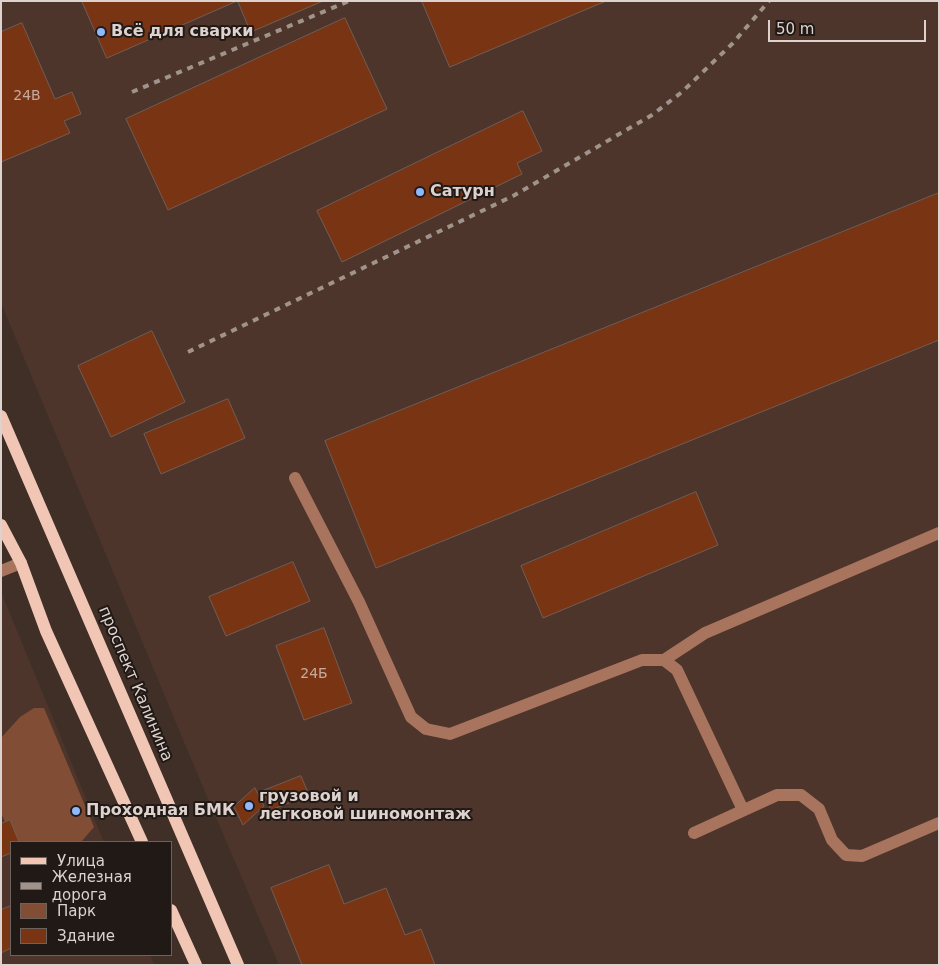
<!DOCTYPE html>
<html>
<head>
<meta charset="utf-8">
<style>
	body { margin:0 }
	#map { position:relative; width:940px; height:966px; overflow:hidden; background:#402f27; font-family:"DejaVu Sans",sans-serif }
	canvas { display:block }
	.frame { position:absolute; inset:0; border:2px solid #ddd2cd; pointer-events:none }
	.legend { position:absolute; left:10px; top:841px; width:162px; height:115px; box-sizing:border-box; background:#211916; border:1px solid #6c635f; margin:0; padding:6px 9px; list-style:none; font-size:15px; color:#ddd2cd }
	.legend li { display:flex; align-items:center; gap:10px; height:25px }
	.legend b { width:25px; border:1px solid #6c635f }
	.scale { position:absolute; left:768px; top:20px; width:158px; height:22px; box-sizing:border-box; border:2px solid #ddd2cd; border-top:0; padding-left:6px; font-size:15px; line-height:18px; white-space:nowrap; color:#ddd2cd; -webkit-text-stroke:4px #211916; paint-order:stroke }
</style>
</head>
<body>
<div id="map">
<canvas width="940" height="966"></canvas>
<div class="frame"></div>
<ul class="legend">
<li><b style="height:6px;background:#f2c6b4"></b>Улица</li>
<li><b style="height:6px;background:#a0938c"></b>Железная дорога</li>
<li><b style="height:14px;background:#814d35"></b>Парк</li>
<li><b style="height:14px;background:#793513"></b>Здание</li>
</ul>
<div class="scale">50 m</div>
</div>
<script>
const c = document.querySelector('canvas').getContext('2d');
c.lineJoin = 'round';
function fill(path, color) { c.fillStyle = color; c.fill(path, 'evenodd'); }
function trace(path, color, width, dash) { c.strokeStyle = color; c.lineWidth = width; c.lineCap = dash ? 'butt' : 'round'; c.setLineDash(dash || []); c.stroke(path); }
function label(font, color, halo, rows, align = 'center') {
  c.font = font + ' "DejaVu Sans",sans-serif'; c.lineWidth = 4; c.setLineDash([]); c.textBaseline = 'middle'; c.strokeStyle = halo; c.fillStyle = color; for (const [text, x, y, turn = 0] of rows) {
    c.save(); c.translate(x, y); c.rotate((+turn || 0) * Math.PI / 180); c.textAlign = isNaN(turn) ? turn : align; if (halo) c.strokeText(text, 0, 0); c.fillText(text, 0, 0); c.restore();
  }
}
fill(new Path2D(`
	M1,1H939V965H279L189,754L1,303Z
	M1,592L104,842H11V955H150L154,965H1Z`), '#4d352b');
fill(new Path2D(`
	M34,708H44L94,827L81,842H14L1,813V738L20,717Z`), '#814d35');
const building = new Path2D(`
	M82,1H237L107,58Z
	M238,1H323L251,32Z
	M422,1H606L450,67Z
	M345,18L387,109L168,210L126,119Z
	M22,23L55,99L72,92L81,114L64,121L70,133L1,162V32Z
	M523,111L542,151L517,163L522,174L342,262L317,211Z
	M939,193V340L376,568L325,441Z
	M152,331L185,402L111,437L78,366Z
	M228,399L245,438L161,474L144,434Z
	M696,492L718,545L543,618L521,566Z
	M293,562L310,601L226,636L209,597Z
	M324,628L352,703L304,720L276,646Z
	M301,776L309,795L271,810L263,791Z
	M255,788L264,806L243,825L234,807Z
	M10,820L19,842H11V853L1,857V824Z
	M329,865L344,904L386,888L405,935L421,929L435,965H302L271,888Z
	M11,906V948L1,953V910Z`);
fill(building, '#793513');
trace(building, '#715d55', 1);
trace(new Path2D(`
	M295,478L359,602L411,717L426,729L450,734L642,660H664L677,670L743,810
	M1,571L21,563
	M664,660L705,633L939,533
	M694,833L777,795H801L819,809L832,840L846,855L862,856L939,823`), '#a8745d', 12);
trace(new Path2D(`
	M1,416L238,965
	M1,525L21,563L46,631L142,842
	M171,910L196,965`), '#f2c6b4', 12);
trace(new Path2D(`
	M132,92L349,1
	M188,352L513,196L652,115L682,92L733,43L769,1`), '#a0938c', 4, [6, 6]);
for (const [x, y, r, color] of [
	[101,32,5,"#8fb8fd"],
	[420,192,5,"#8fb8fd"],
	[249,806,5,"#8fb8fd"],
	[76,811,5,"#8fb8fd"]
]) { const dot = new Path2D(); dot.arc(x, y, r, 0, 2 * Math.PI); c.fillStyle = color; c.fill(dot); trace(dot, '#211916', 2); }
label('14px', '#c4ab9e', null, [
	["24В",27,96],
	["24Б",314,674]
]);
label('bold 16px', '#ddd2cd', '#211916', [
	["Всё для сварки",111,32],
	["Сатурн",430,192],
	["грузовой и",259,797],
	["легковой шиномонтаж",259,815],
	["Проходная БМК",86,811]
], 'left');
label('16px', '#ddd2cd', '#211916', [
	["проспект Калинина",135,684,67]
]);
</script>
</body>
</html>
